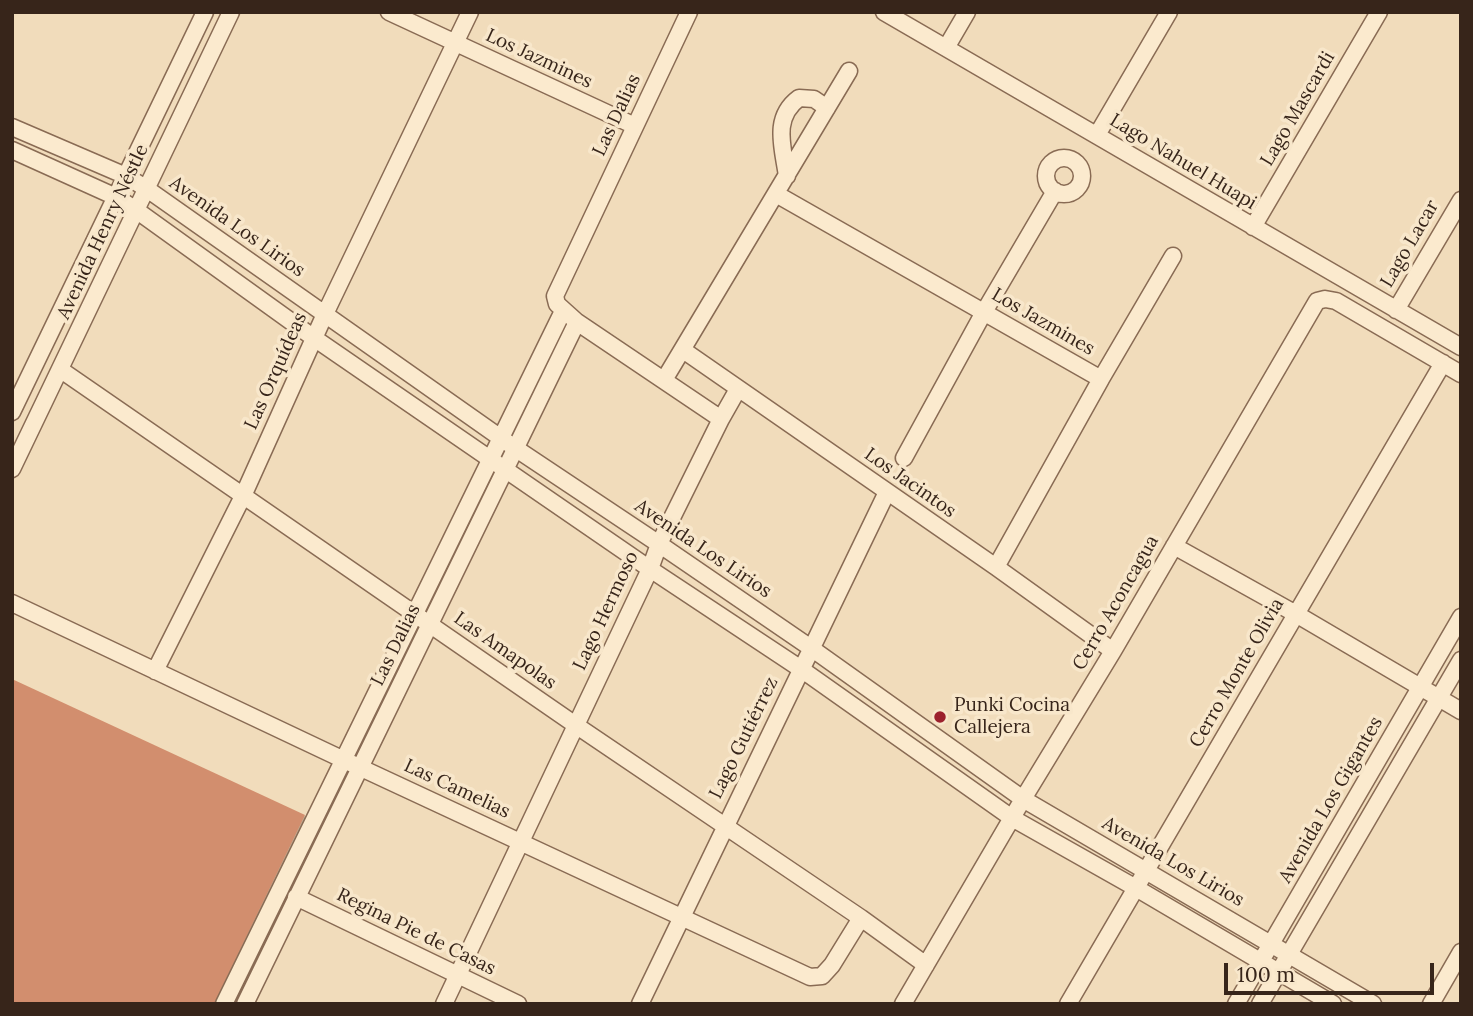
<!DOCTYPE html>
<html>
<head>
<meta charset="utf-8">
<style>
	body { margin:0 }
	#map { position:relative; width:1473px; height:1016px; overflow:hidden; background:#f1dcbb; font-family:Lora,serif }
	canvas { display:block }
	.frame { position:absolute; inset:0; border:14px solid #37251a; pointer-events:none }
	.scale { position:absolute; left:1224px; top:963px; width:210px; height:32px; box-sizing:border-box; border:4px solid #37251a; border-top:0; padding-left:9px; font-size:21px; line-height:24px; white-space:nowrap; color:#37251a; -webkit-text-stroke:5px #f8e7cb; paint-order:stroke }
</style>
</head>
<body>
<div id="map">
<canvas width="1473" height="1016"></canvas>
<div class="frame"></div>
<div class="scale">100 m</div>
</div>
<script>
const c = document.querySelector('canvas').getContext('2d');
c.lineJoin = 'round';
function fill(path, color) { c.fillStyle = color; c.fill(path, 'evenodd'); }
function trace(path, color, width, dash) { c.strokeStyle = color; c.lineWidth = width; c.lineCap = dash ? 'butt' : 'round'; c.setLineDash(dash || []); c.stroke(path); }
function label(font, color, halo, rows, align = 'center') {
  c.font = font + ' Lora,serif'; c.lineWidth = 7; c.setLineDash([]); c.textBaseline = 'middle'; c.strokeStyle = halo; c.fillStyle = color; for (const [text, x, y, turn = 0] of rows) {
    c.save(); c.translate(x, y); c.rotate((+turn || 0) * Math.PI / 180); c.textAlign = isNaN(turn) ? turn : align; if (halo) c.strokeText(text, 0, 0); c.fillText(text, 0, 0); c.restore();
  }
}
fill(new Path2D(`
	M304,816L317,823L229,1004H12Z`), '#0003');
fill(new Path2D(`
	M12,679L305,815L214,1004H12Z`), '#d28e6e');
const minor = new Path2D(`
	M389,12L635,126
	M884,12L1461,347
	M946,48L967,12
	M12,127L126,176L147,189L515,448L659,544L811,648L1023,799L1373,1004
	M1097,135L1169,12
	M12,150L116,197L136,210L314,338L650,569L801,669L1012,818L1136,888L1333,1004
	M1046 176a18 18 0 1 1 36 0a18 18 0 1 1-36 0Z
	M787,176C783,147 772,118 799,98L814,99L827,108
	M776,194L1101,379L996,567
	M1253,227L1379,12
	M1396,310L1461,200
	M577,322L721,419
	M683,350L996,567L1113,651
	M61,370L577,726L861,918L926,965
	M1101,379L1173,256
	M664,380L849,71
	M12,412L205,12
	M904,458L984,312L1055,191
	M12,469L231,12
	M1174,546L1296,614L1461,711
	M12,603L344,760L810,977L822,976L832,965L861,918
	M155,671L243,496L325,314L470,12
	M296,897L518,1004
	M224,1004L563,311
	M245,1004L577,322L557,304L555,296L689,12
	M444,1004L650,569L659,544L721,419L738,389
	M640,1004L887,492
	M903,1004L1023,799L1113,651L1317,301L1325,299L1336,301L1461,374
	M1068,1004L1443,363
	M1236,1004L1461,617
	M1260,1004L1461,660
	M1431,1004L1461,952`);
trace(minor, '#896b54', 19);
trace(minor, '#fbeace', 16);
for (const [x, y, r, color] of [
	[940,717,7,"#9c202c"]
]) { const dot = new Path2D(); dot.arc(x, y, r, 0, 2 * Math.PI); c.fillStyle = color; c.fill(dot); trace(dot, '#f8e7cb', 2.5); }
label('19px', '#37251a', '#f8e7cb', [
	["Los Jazmines",539,59,25],
	["Lago Mascardi",1298,109,-60],
	["Las Dalias",617,115,-65],
	["Lago Nahuel Huapi",1183,162,31],
	["Avenida Los Lirios",237,227,35],
	["Avenida Henry Néstle",103,232,-65],
	["Lago Lacar",1410,244,-60],
	["Los Jazmines",1043,322,30],
	["Las Orquídeas",276,371,-66],
	["Los Jacintos",910,483,35],
	["Avenida Los Lirios",703,549,34],
	["Cerro Aconcagua",1116,603,-60],
	["Lago Hermoso",606,611,-65],
	["Las Dalias",396,645,-64],
	["Las Amapolas",505,651,35],
	["Cerro Monte Olivia",1237,673,-60],
	["Lago Gutiérrez",744,738,-64],
	["Las Camelias",457,789,25],
	["Avenida Los Gigantes",1331,800,-60],
	["Avenida Los Lirios",1173,862,30],
	["Regina Pie de Casas",416,932,26]
]);
label('19px', '#37251a', '#f8e7cb', [
	["Punki Cocina",954,706],
	["Callejera",954,728]
], 'left');
</script>
</body>
</html>
